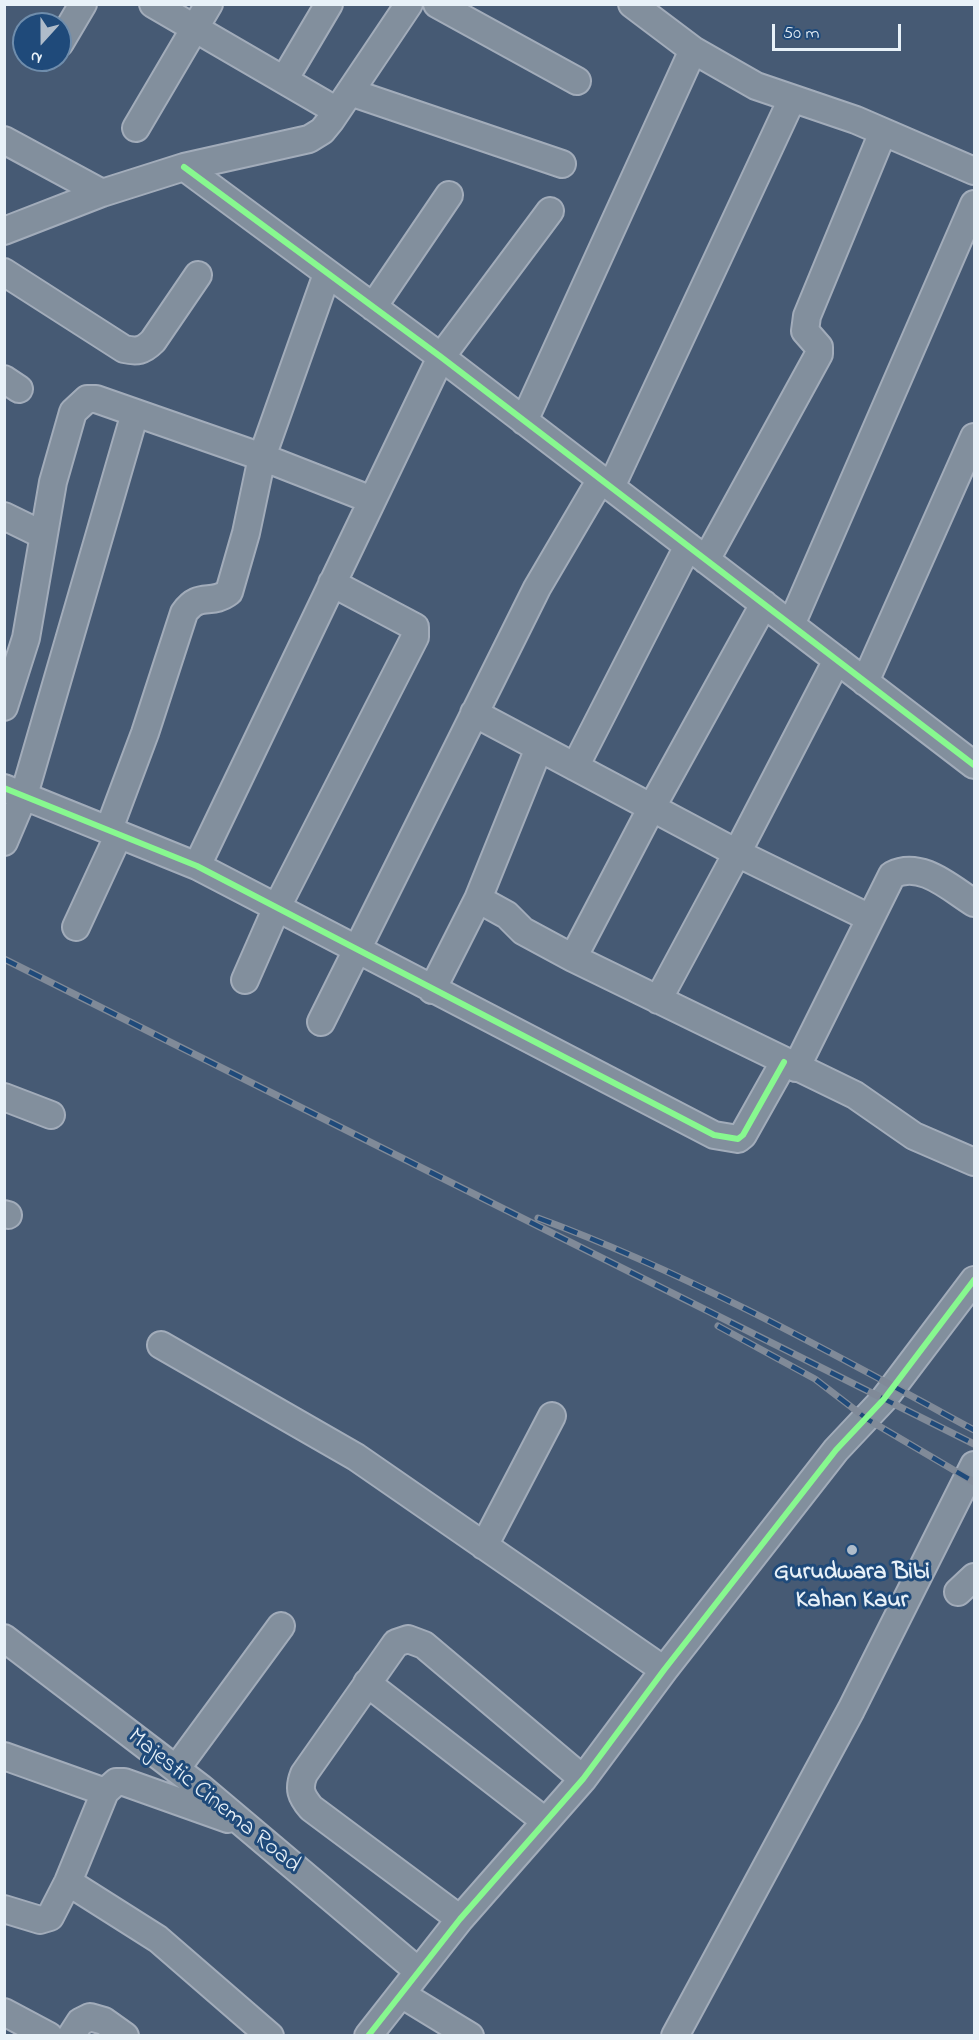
<!DOCTYPE html>
<html>
<head>
<meta charset="utf-8">
<style>
	body { margin:0 }
	#map { position:relative; width:979px; height:2040px; overflow:hidden; background:#465a74; font-family:"Indie Flower",sans-serif }
	canvas { display:block }
	.frame { position:absolute; inset:0; border:6px solid #e8f1f8; pointer-events:none }
	.north { position:absolute; left:12px; top:12px; width:60px; height:60px; box-sizing:border-box; background:#1f4a7a; border:2px solid #6f8dac; border-radius:50%; rotate:201deg; font-size:16px; font-weight:700; line-height:24px; text-align:center; color:#e8f1f8 }
	.north::after { content:''; display:block; margin:auto; width:21px; height:27px; background:#afbcca; clip-path:polygon(50% 0,100% 100%,50% 72%,0 100%) }
	.scale { position:absolute; left:772px; top:24px; width:129px; height:27px; box-sizing:border-box; border:3px solid #e8f1f8; border-top:0; padding-left:8px; font-size:18px; line-height:21px; white-space:nowrap; color:#e8f1f8; -webkit-text-stroke:4px #1f4a7a; paint-order:stroke }
</style>
</head>
<body>
<div id="map">
<canvas width="979" height="2040"></canvas>
<div class="frame"></div>
<div class="north">N</div>
<div class="scale">50 m</div>
</div>
<script>
const c = document.querySelector('canvas').getContext('2d');
c.lineJoin = 'round';
function trace(path, color, width, dash) { c.strokeStyle = color; c.lineWidth = width; c.lineCap = dash ? 'butt' : 'round'; c.setLineDash(dash || []); c.stroke(path); }
function label(font, color, halo, rows, align = 'center') {
  c.font = font + ' "Indie Flower",sans-serif'; c.lineWidth = 6; c.setLineDash([]); c.textBaseline = 'middle'; c.strokeStyle = halo; c.fillStyle = color; for (const [text, x, y, turn = 0] of rows) {
    c.save(); c.translate(x, y); c.rotate((+turn || 0) * Math.PI / 180); c.textAlign = isNaN(turn) ? turn : align; if (halo) c.strokeText(text, 0, 0); c.fillText(text, 0, 0); c.restore();
  }
}
const minor = new Path2D(`
	M153,4L337,111
	M437,4L577,81
	M632,4L693,50L756,86L856,120L974,171
	M60,43L83,4
	M284,80L329,4
	M350,92L562,164
	M136,128L209,4
	M4,140L102,193
	M184,167L441,357L974,765
	M4,231L102,193L184,167L309,139L322,131L331,120L409,4
	M4,272L124,349C137,352 143,351 153,341L198,275
	M373,307L449,195
	M4,379L19,389
	M524,421L693,50
	M611,487L792,99
	M4,516L43,535
	M706,560L819,354V347L805,331L807,316L883,132
	M791,625L974,204
	M865,682L974,437
	M4,707L26,638L53,482L73,412L87,399H96L262,457L372,500
	M474,713L737,853L837,660
	M575,767L688,546
	M4,788L197,866L714,1135L738,1139L743,1135L784,1062
	M109,829L145,733L184,613C199,591 211,606 229,592L246,533L262,457L327,274
	M4,842L24,795L135,413
	M197,866L441,357L550,211
	M478,899L507,915L523,931L573,958L855,1095L914,1136L974,1162
	M76,927L119,834
	M573,958L652,807L764,604
	M245,980L277,907L415,637V627L332,583
	M432,990L478,899L539,748
	M658,1000L737,853L870,918
	M321,1022L537,588L601,479
	M796,1068L892,875C921,860 950,888 974,903
	M4,1097L51,1115
	M4,1214L8,1215
	M161,1345L356,1457L664,1670
	M484,1546L552,1416
	M958,1592L974,1577
	M4,1638L201,1788L418,1971
	M367,1683L545,1821
	M4,1756L105,1792
	M176,1769L281,1626
	M68,1882L158,1939L270,2036
	M4,1909L40,1920L50,1917L68,1882L105,1792L116,1782H124L228,1819
	M460,1919L311,1808C301,1796 298,1789 304,1774L396,1643L408,1639L424,1645L583,1779
	M401,1994L470,2036
	M4,2012L49,2036
	M71,2036L80,2022L90,2017L104,2021L125,2036
	M368,2036L460,1919L583,1779L664,1670L836,1450L884,1399L974,1280
	M675,2036L851,1710L974,1465`);
trace(minor, '#a2acba', 30);
trace(minor, '#828f9d', 26);
const rail = new Path2D(`
	M4,959L974,1444
	M538,1218C690,1274 832,1353 974,1430
	M718,1326L815,1379L867,1419L974,1482`);
trace(rail, '#808a98', 7);
trace(rail, '#1f4a7a', 4.5, [14]);
trace(new Path2D(`
	M184,167L441,357L974,765
	M4,788L197,866L714,1135L738,1139L743,1135L784,1062
	M368,2036L460,1919L583,1779L664,1670L836,1450L884,1399L974,1280`), '#87f88f', 6);
for (const [x, y, r, color] of [
	[852,1550,6,"#afbcca"]
]) { const dot = new Path2D(); dot.arc(x, y, r, 0, 2 * Math.PI); c.fillStyle = color; c.fill(dot); trace(dot, '#1f4a7a', 2); }
label('bold 24px', '#e8f1f8', '#1f4a7a', [
	["Gurudwara Bibi",852,1574],
	["Kahan Kaur",852,1602]
]);
label('24px', '#e8f1f8', '#1f4a7a', [
	["Majestic Cinema Road",213,1802,39]
]);
</script>
</body>
</html>
